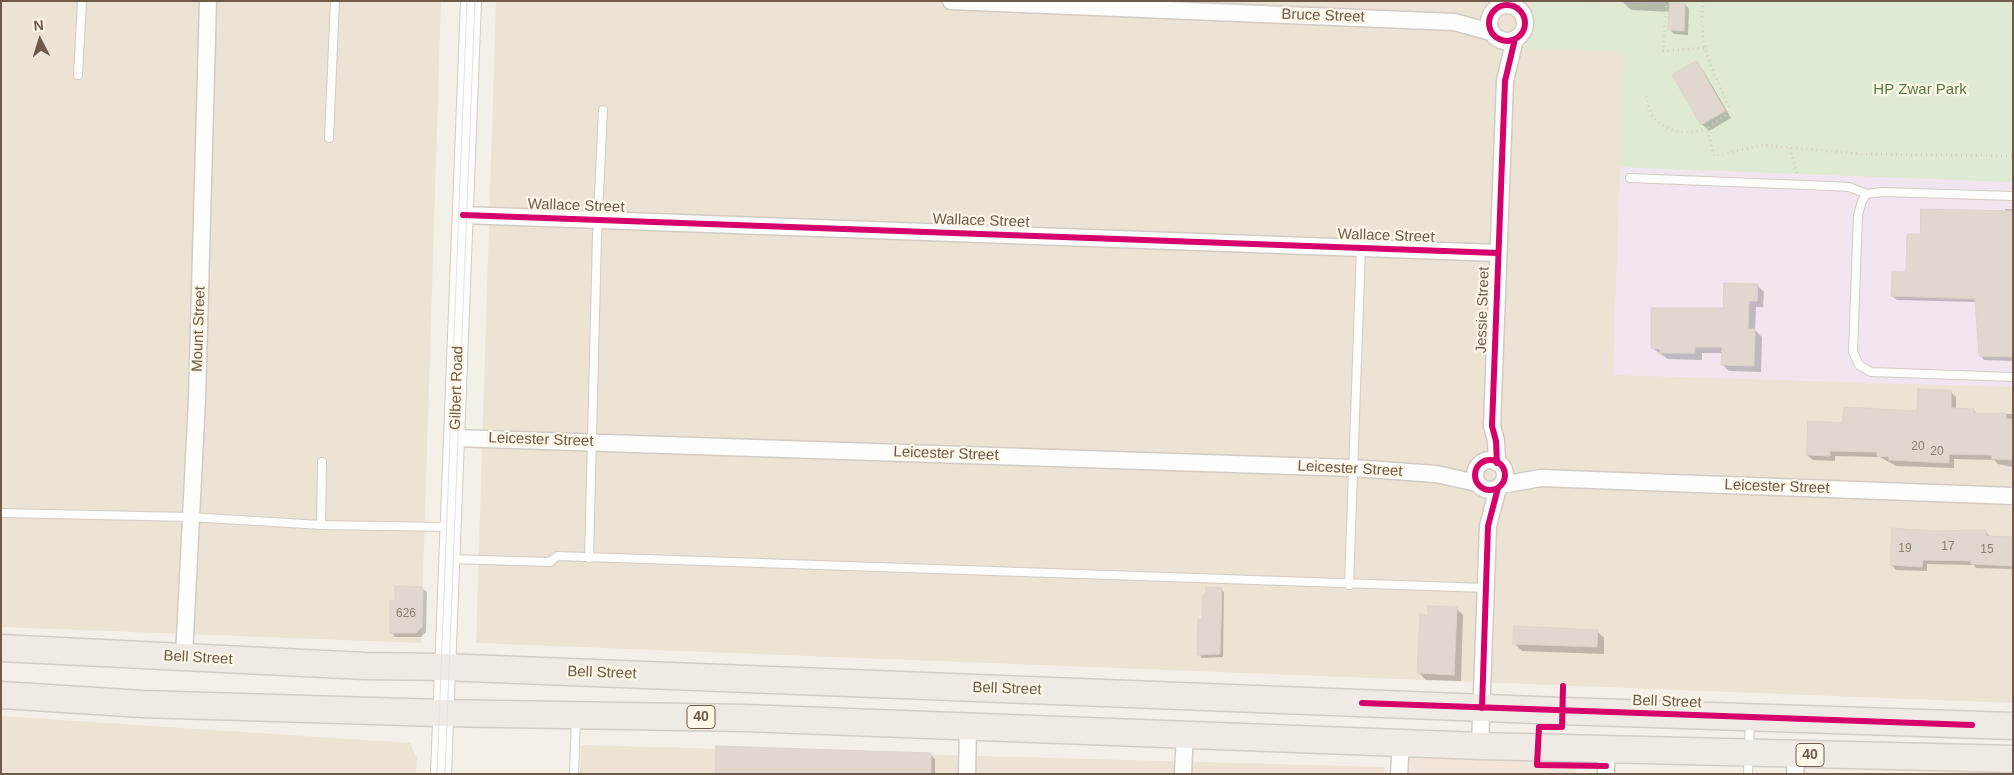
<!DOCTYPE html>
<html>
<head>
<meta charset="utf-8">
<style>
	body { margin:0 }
	#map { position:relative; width:2014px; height:775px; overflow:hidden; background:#f4f0e7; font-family:Arial,sans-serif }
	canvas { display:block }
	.frame { position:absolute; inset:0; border:2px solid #6f5a4a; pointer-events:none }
	.north { position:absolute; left:15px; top:15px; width:50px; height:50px; -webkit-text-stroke:4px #fef6e6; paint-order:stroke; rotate:355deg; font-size:14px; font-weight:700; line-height:20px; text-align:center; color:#6f5a4a }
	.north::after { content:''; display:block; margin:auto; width:18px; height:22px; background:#6f5a4a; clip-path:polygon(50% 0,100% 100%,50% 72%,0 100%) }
</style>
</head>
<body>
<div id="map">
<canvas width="2014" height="775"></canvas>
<div class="frame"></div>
<div class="north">N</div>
</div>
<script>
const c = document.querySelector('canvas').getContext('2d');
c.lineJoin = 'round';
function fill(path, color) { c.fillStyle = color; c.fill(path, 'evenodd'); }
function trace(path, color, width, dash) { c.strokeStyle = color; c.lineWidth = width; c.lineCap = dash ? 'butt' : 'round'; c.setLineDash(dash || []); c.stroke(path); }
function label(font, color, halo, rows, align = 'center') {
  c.font = font + ' Arial,sans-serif'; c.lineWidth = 4.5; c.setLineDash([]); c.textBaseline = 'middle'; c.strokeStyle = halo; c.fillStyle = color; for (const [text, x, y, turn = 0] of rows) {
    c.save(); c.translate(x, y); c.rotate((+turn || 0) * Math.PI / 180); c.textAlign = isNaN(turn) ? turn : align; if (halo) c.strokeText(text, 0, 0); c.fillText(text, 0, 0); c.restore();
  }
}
fill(new Path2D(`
	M1,1H441L421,643L1,627Z
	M496,1H2013V703L476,643Z
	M1,716L410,743L417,758L416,774H1Z
	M581,745L1384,767V774H580Z`), '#ede3d4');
fill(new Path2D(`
	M1409,756L1576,761V774H1408Z`), '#f4e5da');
fill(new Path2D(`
	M1578,1H1665L1664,4Z
	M1620,167L2013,182V387L1613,375Z`), '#f1e6ef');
fill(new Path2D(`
	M1533,1L1664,4L1665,1H2013V182L1620,167L1624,52L1529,49Z`), '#dfead2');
fill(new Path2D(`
	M1622,1H1669V4H1685L1689,9L1688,35L1674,34L1670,30L1671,12L1631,10Z
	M1696,63L1703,70L1731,118L1709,131L1702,124Z
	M2005,209H2013V361L1984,360L1980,355L1977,302L1897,300L1892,296L1907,273L1922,236L2005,212Z
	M1757,285L1764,292L1763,307H1756L1755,330L1762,337L1761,372L1729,371L1722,364L1723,353H1702V360L1668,359L1652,348L1724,310Z
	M1951,392L1956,397V410H1974L1977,414H2013V467L1998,464L1994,460L1954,459V468L1896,466L1880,457L1835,456V461L1813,460L1807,455L1843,424L1918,412Z
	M1932,532H1986L1990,537L2012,538L2013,534V569L1976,568L1974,565L1927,564V571L1896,570L1892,565Z
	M422,588L427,592L426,632L421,637H395L391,632L396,602Z
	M1221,589L1224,592L1223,657L1202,658L1199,654L1203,621Z
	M1456,608L1463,615L1461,681L1426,680L1419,673L1429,616Z
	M1597,631L1604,638V654L1522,651L1515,644Z
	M930,754L935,759V774H717Z`), '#0003');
const building = new Path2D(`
	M1670,3H1685L1684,31L1668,30Z
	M1697,61L1725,111L1701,125L1672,75Z
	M1921,209L2013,211V357L1979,356L1975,299L1891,296L1892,272H1906L1907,234H1920Z
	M1724,283L1758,284L1757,301H1749L1748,329H1755L1754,366L1721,365L1722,347H1695V353H1660V349L1651,348V308H1723Z
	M1918,389L1951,390V408L1974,409V413H2006V419H2013V460L1992,459V455L1949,454V463L1889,460V457L1877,456V452L1830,451V456L1806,455L1808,421L1842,423L1844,407L1917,411Z
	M1892,528L1932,531L1986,530V536L2013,537V566L1971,564V561L1923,560L1922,567L1891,565Z
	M395,586L423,587L422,627L416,633H390V601H395Z
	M1206,587L1222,588L1220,654L1197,655L1198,619L1202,620L1203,596L1206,593Z
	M1428,606L1457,607L1454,675L1417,673L1420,614L1428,615Z
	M1514,626L1598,630L1597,647L1513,644Z
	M716,746L931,753V774H716Z`);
fill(building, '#e0d8cf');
trace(building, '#dcd3ca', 1);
const service = new Path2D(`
	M78,75L82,1
	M329,138L335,1
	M1630,178L1830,186L1849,187L1867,194
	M2013,196L1882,192L1867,194L1862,201L1858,215L1853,352L1859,365L1871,372L2013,377
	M1,513L190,517L321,525L449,527
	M321,525L322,462
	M589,558L597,236L603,110
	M450,559L550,562L557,556L1486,588
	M1349,585L1361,248
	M574,774L576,718
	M1748,774L1750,721`);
const minor = new Path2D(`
	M951,1L1454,22L1491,32
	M1489 23a18 18 0 1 1 36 0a18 18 0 1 1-36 0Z
	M463,215L1498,253
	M455,438L1353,468L1436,474L1477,483
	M1475 475a15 15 0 1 1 30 0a15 15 0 1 1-30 0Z
	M1497,463L1496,441L1492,426L1505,81L1515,39
	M1501,485L1541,478L2013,496
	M184,657L197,399L208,1
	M1480,746L1488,526L1498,488
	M967,774L968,726
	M1183,774L1185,733
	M1399,774L1401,742
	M1606,774V748
	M1795,774L1796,754`);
const tertiary = new Path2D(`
	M441,774L471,1`);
const trunk = new Path2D(`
	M1,648L365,666L442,667L1562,711L2013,726
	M1,695L143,704L440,713L745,718L1480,746L2013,759`);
trace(service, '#d2cbc3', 10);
trace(minor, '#d2cbc3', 19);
trace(tertiary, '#d2cbc3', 22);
trace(trunk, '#d3ccc4', 29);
trace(new Path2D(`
	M1667,1L1663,51L1704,48
	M1703,1C1698,45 1712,69 1729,107L1726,115L1707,128L1714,156L1762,145L1862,154L2013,156
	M1646,96C1648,103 1649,113 1655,119C1668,133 1690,135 1707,128
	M1790,148L1797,174`), '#d6cfc9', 3, [1, 4]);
trace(service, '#fdfdfb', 8);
trace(minor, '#fdfdfb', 16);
trace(tertiary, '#fdfdfb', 20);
trace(trunk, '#f0eae4', 26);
trace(new Path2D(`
	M437,774L467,1
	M445,774L475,1`), '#e3e1e3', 1);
trace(new Path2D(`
	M1489 23a18 18 0 1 1 36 0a18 18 0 1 1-36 0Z
	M463,215L1498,253
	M1475 475a15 15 0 1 1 30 0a15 15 0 1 1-30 0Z
	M1497,463L1496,441L1492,426L1505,81L1515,39
	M1563,686L1562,727H1539L1537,765L1606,766
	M1362,703L1972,725
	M1482,708L1488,526L1498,488`), '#d6006c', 6);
label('12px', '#8d7c6e', null, [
	["20",1918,447],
	["20",1937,452],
	["17",1948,547],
	["19",1905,549],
	["15",1987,550],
	["626",406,614]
]);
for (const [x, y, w] of [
	[701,717,28],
	[1810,755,28]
]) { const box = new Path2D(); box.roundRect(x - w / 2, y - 11.5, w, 23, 4); c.fillStyle = '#fef6e6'; c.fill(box); trace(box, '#6f5a4a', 1); }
label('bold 14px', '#6f5a4a', null, [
	["40",701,717],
	["40",1810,755]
]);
label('15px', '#6f5a4a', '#fef6e6', [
	["Bruce Street",1323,16,2],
	["Wallace Street",576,206,2],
	["Wallace Street",981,221,2],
	["Wallace Street",1386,236,2],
	["Jessie Street",1483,310,-88],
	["Mount Street",199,329,-88],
	["Gilbert Road",457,388,-88],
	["Leicester Street",541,440,2],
	["Leicester Street",946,454,2],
	["Leicester Street",1350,469,3],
	["Leicester Street",1777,487,2],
	["Bell Street",198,658,3],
	["Bell Street",602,673,2],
	["Bell Street",1007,689,2],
	["Bell Street",1667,702,2]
]);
label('15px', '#527a46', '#fef6e6', [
	["HP Zwar Park",1920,90]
]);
</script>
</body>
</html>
